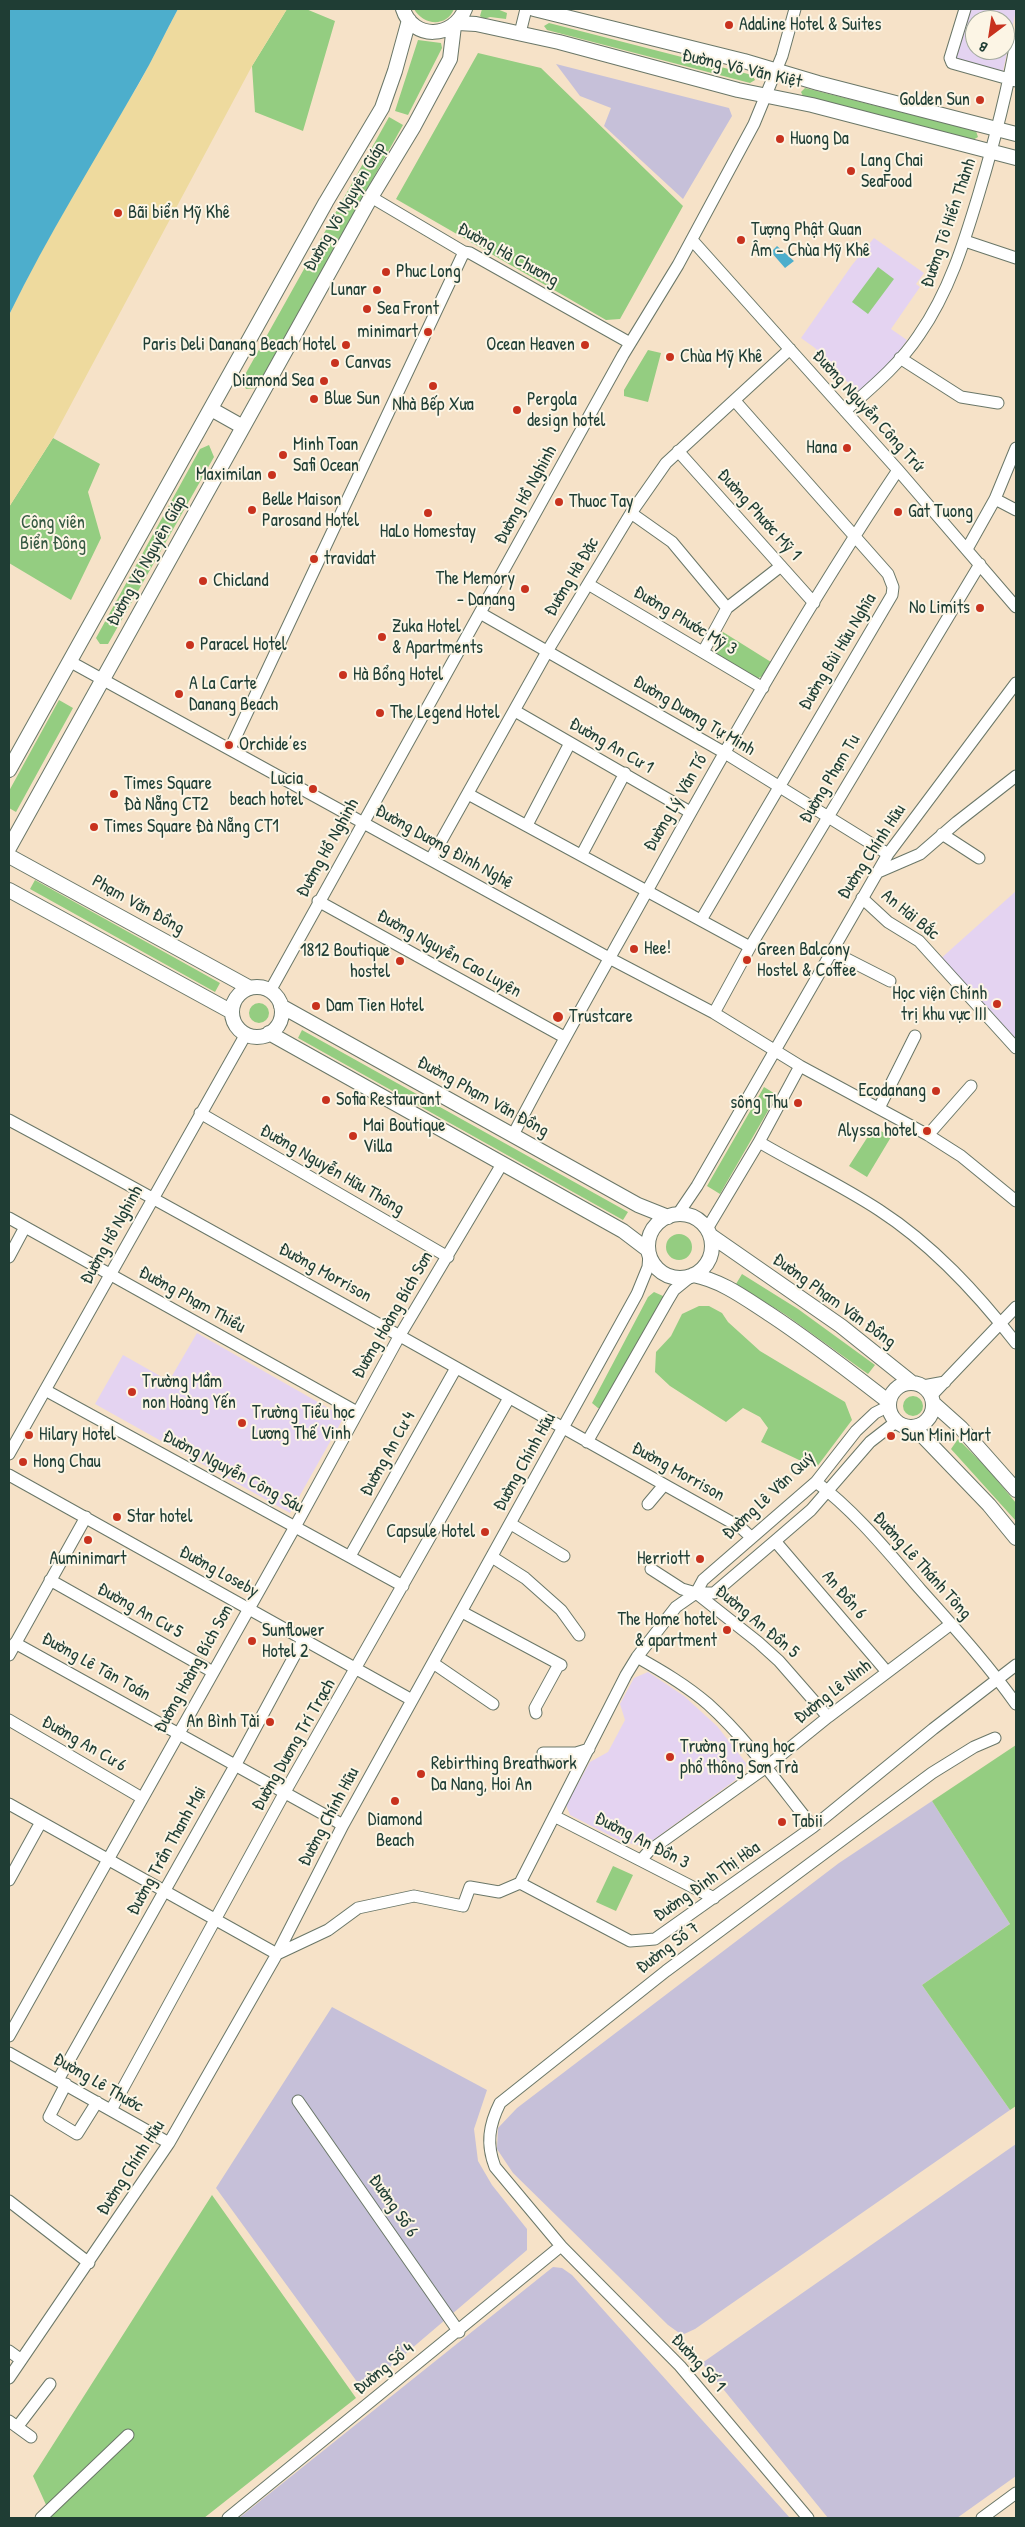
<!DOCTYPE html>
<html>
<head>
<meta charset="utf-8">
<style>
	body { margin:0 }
	#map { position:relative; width:1025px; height:2527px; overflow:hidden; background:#f6e2c8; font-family:"Patrick Hand",sans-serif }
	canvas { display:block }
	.frame { position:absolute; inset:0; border:10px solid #1f3d34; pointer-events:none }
	.north { position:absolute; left:965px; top:10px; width:50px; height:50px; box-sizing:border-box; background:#fcf5e5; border:1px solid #a4ab9e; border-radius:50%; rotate:211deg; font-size:14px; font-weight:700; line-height:20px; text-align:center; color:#1f3d34 }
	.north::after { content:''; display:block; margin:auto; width:18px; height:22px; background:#c8321e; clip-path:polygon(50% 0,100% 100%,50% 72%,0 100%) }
</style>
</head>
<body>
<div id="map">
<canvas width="1025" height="2527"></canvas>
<div class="frame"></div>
<div class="north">B</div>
</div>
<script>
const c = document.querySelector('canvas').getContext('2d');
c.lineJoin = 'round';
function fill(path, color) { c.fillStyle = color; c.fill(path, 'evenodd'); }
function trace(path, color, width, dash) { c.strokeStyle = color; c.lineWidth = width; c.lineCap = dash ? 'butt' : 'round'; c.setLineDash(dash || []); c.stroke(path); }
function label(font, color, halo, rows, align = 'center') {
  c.font = font + ' "Patrick Hand",sans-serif'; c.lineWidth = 4; c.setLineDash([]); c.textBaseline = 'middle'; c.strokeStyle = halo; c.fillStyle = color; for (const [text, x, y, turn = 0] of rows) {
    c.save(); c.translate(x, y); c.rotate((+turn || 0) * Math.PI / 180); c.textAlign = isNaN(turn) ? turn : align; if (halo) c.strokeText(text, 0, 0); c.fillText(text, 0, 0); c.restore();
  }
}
fill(new Path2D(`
	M967,9L1016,10L1002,76L954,63ZM975,20H1005V50H975Z
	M874,238L924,273L916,284L920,287L891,329L907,340L892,363L863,394L852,387L815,348L801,338L852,265Z
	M1016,891V1047L938,961Z
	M197,1333L344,1417L290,1513L95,1404L123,1355L169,1381Z
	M648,1672L684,1696L717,1726L746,1763L745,1773L649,1843L637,1845L621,1841L570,1815L566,1805L590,1762L608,1752L625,1720L620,1704L634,1678Z`), '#e4d3f1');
fill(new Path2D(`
	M556,64L729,108L732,116L683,199L604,126L611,108L580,96Z
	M932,1801L1010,1924L922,1985L1010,2110L695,2329L682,2335L668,2325L513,2173L497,2149L498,2128L517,2108L839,1863Z
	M332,2007L487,2090L474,2129L478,2161L492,2185L527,2229V2250L363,2390L216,2188Z
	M1016,2144V2476L957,2518H828L702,2363Z
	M553,2267L562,2268L572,2275L790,2518H239Z`), '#c6c0d9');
fill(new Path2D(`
	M287,9H306L335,21L303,131L255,112L252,66Z
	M414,9H454C446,28 423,25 414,9Z
	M482,9H497L507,13L506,19L490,17L484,19L480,16Z
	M549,23L752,75L755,80L750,83L547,30L544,26Z
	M418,40L441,43L442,48L408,115L395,111Z
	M478,53L541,68L683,206L620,319L606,320L396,199Z
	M805,88L976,131L978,137L973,140L803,96L801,92Z
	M389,117L403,125L256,388L246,389L242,380Z
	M878,267L894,279L868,314L852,302Z
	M648,350L661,353L648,402L624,396V390Z
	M53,438L100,464L88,492L101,538L71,600L9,563V507Z
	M209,445L214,457L108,644H100L96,638L200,449Z
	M723,632L771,662L764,675L755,680L716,656L715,647Z
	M59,700L73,708L16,812L9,808V791Z
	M35,880L220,983L215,992L30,889Z
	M249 1013a10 10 0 1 1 20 0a10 10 0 1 1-20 0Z
	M302,1030L628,1212L623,1220L298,1038Z
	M764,1087L777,1095L720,1194L707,1186Z
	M874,1127L891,1137L867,1177L849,1166Z
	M666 1247a13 13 0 1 1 26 0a13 13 0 1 1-26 0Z
	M742,1274L798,1309L875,1365L868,1374L786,1315L736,1284Z
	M654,1292L663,1296L664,1300L604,1409L598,1408L592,1403L648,1297Z
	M699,1306H709L722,1313L728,1322L760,1351L845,1402L852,1420L816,1468L761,1442L768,1428L760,1417L743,1408L726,1422L670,1386L655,1372L656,1352L671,1336L682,1314Z
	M903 1406a10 10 0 1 1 20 0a10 10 0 1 1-20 0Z
	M958,1439L987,1468L1016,1503V1521L951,1449Z
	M1016,1745V2106L1010,2110L922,1985L1010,1924L932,1801Z
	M613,1866L633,1875L616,1911L596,1902Z
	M212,2195L356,2398L204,2518H52L33,2476Z`), '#94cd81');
fill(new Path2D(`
	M178,9H287L252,66L53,438L9,507V315L34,265L92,161L140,82Z`), '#eeda9e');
fill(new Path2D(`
	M9,9H178C165,33 153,59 139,83C95,160 48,235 9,315Z
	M777,246L794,261L785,268L771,252Z`), '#4daecc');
const minor = new Path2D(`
	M965,9L950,58L952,63L1016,81
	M520,33L526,9
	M371,197L464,252L470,253L630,343
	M692,240L898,470L1016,607
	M965,241L1016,258
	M900,358L961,397L998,403
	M845,411C871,388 900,364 919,335C949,292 964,243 979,193C994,143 1007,93 1016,42
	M678,451L814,603
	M995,499L1016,510
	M631,513L672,542L727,608
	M967,549L995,499L1016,448
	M588,584L763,688
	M480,613L725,753L888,854
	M703,652L727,608L781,566
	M69,661L609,958L714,1013L800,1066L928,1135L961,1156L1016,1201
	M515,711L690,812
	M230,749L464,252
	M468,794L750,947
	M527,825L570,743
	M942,834L979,858
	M582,854L625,773
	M431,859L548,650L631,513L666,463L790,349
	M876,873L920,854L957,822L1016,776
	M862,898L888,922L919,941L1016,1048
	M318,901L564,1037
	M701,920L892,595L893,587L888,574L735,401
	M831,951L890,981
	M270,991L623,355L678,265L754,124L782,56L795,9
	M714,1013L750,947L980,564
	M879,1108L915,1036
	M200,1113L448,1257
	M9,1120C255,1252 496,1391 740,1527L751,1537
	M513,1135C556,1052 602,972 647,891C726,748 807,606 898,470
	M928,1135L971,1086
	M759,1142C798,1165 841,1185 879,1210C933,1245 977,1293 1016,1343
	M678,1214L697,1186L888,854L1016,683
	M9,1218L357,1412
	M707,1229L759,1142L800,1066
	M9,1257L25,1227
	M923,1386L945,1382
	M45,1390L403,1586
	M931,1396L1016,1307
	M587,1442L668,1300L674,1290L690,1277
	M9,1454L246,1034
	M9,1475L412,1700
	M816,1482C855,1511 888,1552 920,1589C953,1626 987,1663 1016,1704
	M648,1504L664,1485
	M511,1524L564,1556
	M775,1541L887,1672
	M350,1556L456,1368
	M492,1557L525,1578L561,1610L579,1635
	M651,1569L682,1589L696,1593L758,1642L779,1661L828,1717
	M50,1580L213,1672
	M696,1593H714L775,1541L811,1510L870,1442L897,1421
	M462,1612L561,1665
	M15,1643L343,1825
	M9,1655L86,1517
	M637,1657C662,1671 686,1685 708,1704C748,1740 780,1786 813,1827
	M433,1663L493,1704
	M536,1713L535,1708L559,1664
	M9,1720L142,1798
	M543,1753H576L589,1749
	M9,1804L277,1954
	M554,1816L714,1898
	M642,1859L649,1851L765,1768L828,1717L951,1624
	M9,1880L41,1822
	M520,1883L626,1675L637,1657L676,1607L696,1593L703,1580L816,1482L856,1431L875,1413L889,1406
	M277,1954L328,1930L358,1908L414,1896L463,1906L470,1887L499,1892L520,1883L630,1941L655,1939L813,1827L933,1729L1016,1665
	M9,2036L296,1525L400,1335L502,1164
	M9,2053L169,2143
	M58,2080L236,1764L304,1638
	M66,2084L49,2117L77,2134L97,2102
	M298,2101L459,2332
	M111,2110L285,1792L509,1398
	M9,2201L89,2263
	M9,2351L20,2359
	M9,2378L169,2143L277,1954L343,1825L637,1294L648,1267L649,1254
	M9,2421L31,2437
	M18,2426L50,2384
	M41,2518L128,2435
	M228,2518L561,2246
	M808,2518L680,2366L561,2246L495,2167C486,2144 489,2125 500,2103L666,1971L932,1773L974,1747L995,1738
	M982,2518L1016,2493`);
const major = new Path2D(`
	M403,9C413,41 454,38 465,9
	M534,9L744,61L818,83L1016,134
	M458,23L476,24L559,42L738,90L812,105L1016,158
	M211,409L243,427
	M9,770L326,202L382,108L395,71L409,20
	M9,848L371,197L414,126L450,59L454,26
	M9,856L250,988
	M9,890L232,1012
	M232 1012a25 25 0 1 1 50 0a25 25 0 1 1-50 0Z
	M281,1006L638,1205L668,1217
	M269,1033L623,1231L648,1250
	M648 1246a32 32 0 1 1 64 0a32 32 0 1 1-64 0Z
	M710,1235L841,1326L911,1382
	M693,1275C723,1281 746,1299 771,1315C812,1342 850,1372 889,1402
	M889 1405a22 22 0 1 1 44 0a22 22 0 1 1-44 0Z
	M933,1403L961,1428L1016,1490
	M914,1427L989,1505L1016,1538`);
trace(minor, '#6a7768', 13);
trace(major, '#6a7768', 16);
trace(minor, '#fff', 11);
trace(major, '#fff', 14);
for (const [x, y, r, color] of [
	[729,25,5,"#c8321e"],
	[980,100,5,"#c8321e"],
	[780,139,5,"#c8321e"],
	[851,171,5,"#c8321e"],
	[118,213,5,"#c8321e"],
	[741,240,5,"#c8321e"],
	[386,272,5,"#c8321e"],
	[377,290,5,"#c8321e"],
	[367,309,5,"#c8321e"],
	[428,332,5,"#c8321e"],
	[346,345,5,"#c8321e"],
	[585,345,5,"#c8321e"],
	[670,357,5,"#c8321e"],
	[335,363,5,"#c8321e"],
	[324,381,5,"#c8321e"],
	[433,386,5,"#c8321e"],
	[314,399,5,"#c8321e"],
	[517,410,5,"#c8321e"],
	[847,448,5,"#c8321e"],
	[283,455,5,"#c8321e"],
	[272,475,5,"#c8321e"],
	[559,502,5,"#c8321e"],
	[252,510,5,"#c8321e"],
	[898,512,5,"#c8321e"],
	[428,513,5,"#c8321e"],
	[314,559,5,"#c8321e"],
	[203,581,5,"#c8321e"],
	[525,589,5,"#c8321e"],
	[980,608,5,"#c8321e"],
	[382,637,5,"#c8321e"],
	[190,645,5,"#c8321e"],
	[343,675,5,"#c8321e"],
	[179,694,5,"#c8321e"],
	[380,713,5,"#c8321e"],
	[229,745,5,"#c8321e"],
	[313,789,5,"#c8321e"],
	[114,794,5,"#c8321e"],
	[94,827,5,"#c8321e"],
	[634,949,5,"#c8321e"],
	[747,960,5,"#c8321e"],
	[400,961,5,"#c8321e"],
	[997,1004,5,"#c8321e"],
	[316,1006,5,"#c8321e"],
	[558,1017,6,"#c8321e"],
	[936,1091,5,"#c8321e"],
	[326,1100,5,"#c8321e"],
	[798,1103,5,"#c8321e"],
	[927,1131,5,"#c8321e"],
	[353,1136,5,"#c8321e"],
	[132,1392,5,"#c8321e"],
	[242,1423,5,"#c8321e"],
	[29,1435,5,"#c8321e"],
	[891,1436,5,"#c8321e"],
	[23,1462,5,"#c8321e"],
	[117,1517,5,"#c8321e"],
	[485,1532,5,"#c8321e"],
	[88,1540,5,"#c8321e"],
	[700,1559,5,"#c8321e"],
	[727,1630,5,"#c8321e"],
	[252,1641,5,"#c8321e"],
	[270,1722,5,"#c8321e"],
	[670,1757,5,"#c8321e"],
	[421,1774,5,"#c8321e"],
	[395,1801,5,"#c8321e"],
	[782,1822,5,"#c8321e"]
]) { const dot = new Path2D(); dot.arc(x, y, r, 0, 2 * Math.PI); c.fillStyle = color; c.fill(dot); trace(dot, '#fcf5e5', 2); }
label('18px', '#1f3d34', '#fcf5e5', [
	["Adaline Hotel & Suites",739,25],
	["Golden Sun",970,100,"right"],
	["Huong Da",790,139],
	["Lang Chai",861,161],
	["SeaFood",861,182],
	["Bãi biển Mỹ Khê",128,213],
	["Tượng Phật Quan",751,230],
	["Âm - Chùa Mỹ Khê",751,251],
	["Phuc Long",396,272],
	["Lunar",367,290,"right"],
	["Sea Front",377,309],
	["minimart",418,332,"right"],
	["Paris Deli Danang Beach Hotel",336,345,"right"],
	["Ocean Heaven",575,345,"right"],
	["Chùa Mỹ Khê",680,357],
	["Canvas",345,363],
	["Diamond Sea",314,381,"right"],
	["Blue Sun",324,399],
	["Pergola",527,400],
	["design hotel",527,421],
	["Nhà Bếp Xưa",433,405,"center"],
	["Minh Toan",293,445],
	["Safi Ocean",293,466],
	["Hana",837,448,"right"],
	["Maximilan",262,475,"right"],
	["Belle Maison",262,500],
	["Parosand Hotel",262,521],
	["Thuoc Tay",569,502],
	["Gat Tuong",908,512],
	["HaLo Homestay",428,532,"center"],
	["travidat",324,559],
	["The Memory",515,579,"right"],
	["- Danang",515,600,"right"],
	["Chicland",213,581],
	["No Limits",970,608,"right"],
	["Zuka Hotel",392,627],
	["& Apartments",392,648],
	["Paracel Hotel",200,645],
	["Hà Bổng Hotel",353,675],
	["A La Carte",189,684],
	["Danang Beach",189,705],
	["The Legend Hotel",390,713],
	["Orchide’es",239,745],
	["Lucia",303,779,"right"],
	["beach hotel",303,800,"right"],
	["Times Square",124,784],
	["Đà Nẵng CT2",124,805],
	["Times Square Đà Nẵng CT1",104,827],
	["Hee!",644,949],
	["Green Balcony",757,950],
	["Hostel & Coffee",757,971],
	["1812 Boutique",390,951,"right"],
	["hostel",390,972,"right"],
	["Học viện Chính",987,994,"right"],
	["trị khu vực III",987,1015,"right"],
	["Dam Tien Hotel",326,1006],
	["Trustcare",569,1017],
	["Ecodanang",926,1091,"right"],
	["Sofia Restaurant",336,1100],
	["sông Thu",788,1103,"right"],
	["Mai Boutique",363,1126],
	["Villa",363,1147],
	["Alyssa hotel",917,1131,"right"],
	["Trường Mầm",142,1382],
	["non Hoàng Yến",142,1403],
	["Trường Tiểu học",252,1413],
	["Lương Thế Vinh",252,1434],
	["Hilary Hotel",39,1435],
	["Sun Mini Mart",901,1436],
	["Hong Chau",33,1462],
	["Star hotel",127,1517],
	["Capsule Hotel",475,1532,"right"],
	["Auminimart",88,1559,"center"],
	["Herriott",690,1559,"right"],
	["The Home hotel",717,1620,"right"],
	["& apartment",717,1641,"right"],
	["Sunflower",262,1631],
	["Hotel 2",262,1652],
	["An Bình Tài",260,1722,"right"],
	["Trường Trung học",680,1747],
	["phổ thông Sơn Trà",680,1768],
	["Rebirthing Breathwork",431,1764],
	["Da Nang, Hoi An",431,1785],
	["Diamond",395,1820,"center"],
	["Beach",395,1841,"center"],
	["Tabii",792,1822]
], 'left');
label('18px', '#1f3d34', '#fcf5e5', [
	["Đường Võ Văn Kiệt",742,69,13],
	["Đường Võ Nguyên Giáp",345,207,-60],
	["Đường Tô Hiến Thành",949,223,-71],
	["Đường Hà Chương",508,255,29],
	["Đường Nguyễn Công Trứ",868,411,48],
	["Đường Hồ Nghinh",526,495,-61],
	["Đường Phước Mỹ 1",759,515,48],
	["Đường Võ Nguyên Giáp",147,561,-61],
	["Đường Hà Đặc",572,577,-59],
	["Đường Phước Mỹ 3",685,621,31],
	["Đường Bùi Hữu Nghĩa",838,652,-59],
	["Đường Dương Tự Minh",694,716,31],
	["Đường An Cư 1",611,746,30],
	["Đường Phạm Tu",830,779,-59],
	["Đường Lý Văn Tố",676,803,-60],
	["Đường Dương Đình Nghệ",444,847,29],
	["Đường Hồ Nghinh",328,848,-61],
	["Đường Chính Hữu",872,852,-57],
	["Phạm Văn Đồng",138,905,29],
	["An Hải Bắc",910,915,39],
	["Đường Nguyễn Cao Luyện",449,954,29],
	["Đường Phạm Văn Đồng",483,1097,29],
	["Đường Nguyễn Hữu Thông",332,1170,30],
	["Đường Hồ Nghinh",112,1235,-61],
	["Đường Morrison",325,1273,29],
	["Đường Phạm Thiều",192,1300,29],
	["Đường Phạm Văn Đồng",834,1301,36],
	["Đường Hoàng Bích Sơn",393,1315,-60],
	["Đường An Cư 4",388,1454,-61],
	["Đường Chính Hữu",525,1462,-61],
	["Đường Nguyễn Công Sáu",233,1472,28],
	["Đường Morrison",678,1472,29],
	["Đường Lê Văn Quý",769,1496,-43],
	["Đường Lê Thánh Tông",922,1566,48],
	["Đường Loseby",219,1572,29],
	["An Đồn 6",844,1595,49],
	["Đường An Cư 5",140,1611,29],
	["Đường An Đồn 5",757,1622,40],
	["Đường Lê Tân Toán",96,1667,29],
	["Đường Hoàng Bích Sơn",194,1669,-61],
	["Đường Lê Ninh",833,1692,-38],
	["Đường An Cư 6",84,1744,30],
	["Đường Dương Trí Trạch",294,1745,-60],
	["Đường Chính Hữu",329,1817,-62],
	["Đường An Đồn 3",642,1841,27],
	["Đường Trần Thanh Mại",167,1851,-61],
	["Đường Đinh Thị Hòa",707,1882,-35],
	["Đường Số 7",668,1948,-37],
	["Đường Lê Thước",98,2083,30],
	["Đường Chính Hữu",131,2168,-57],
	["Đường Số 6",393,2206,55],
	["Đường Số 1",698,2363,48],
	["Đường Số 4",384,2369,-39]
]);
label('18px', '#365a43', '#fcf5e5', [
	["Công viên",53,523],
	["Biển Đông",53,544]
]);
</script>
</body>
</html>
